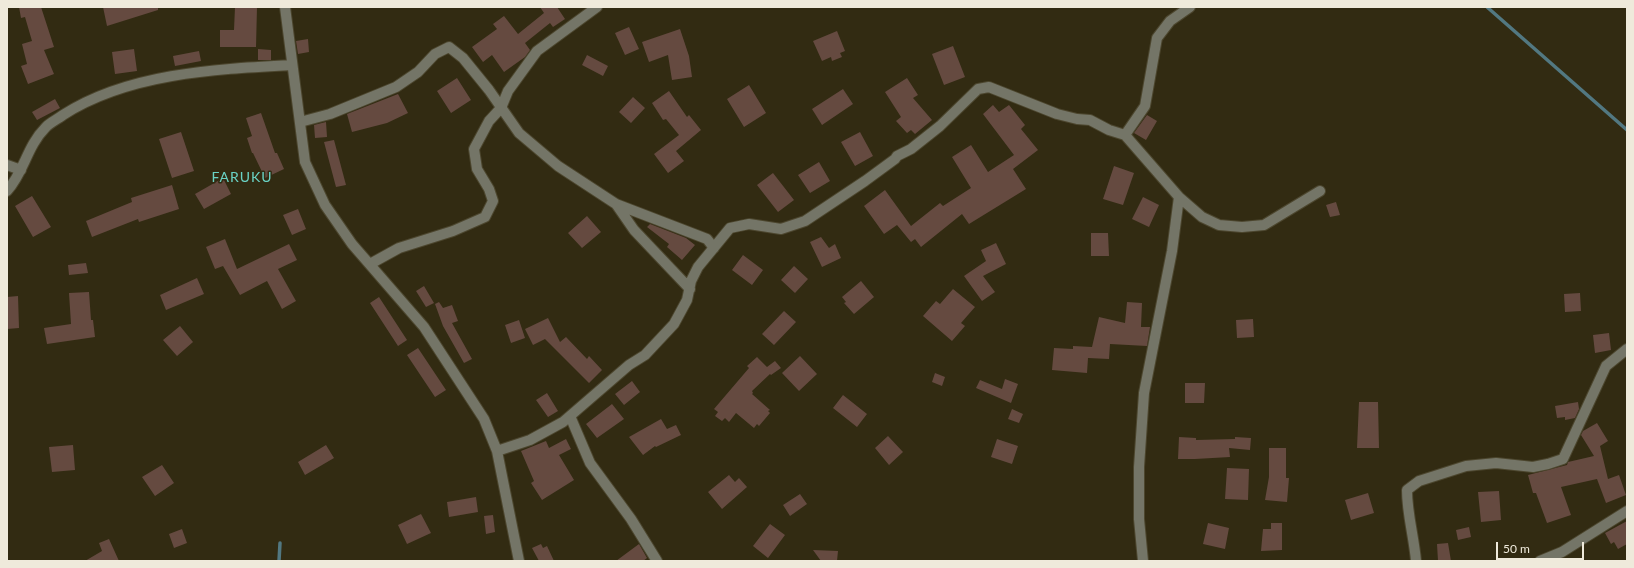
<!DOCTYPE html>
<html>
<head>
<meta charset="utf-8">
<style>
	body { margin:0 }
	#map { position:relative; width:1634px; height:568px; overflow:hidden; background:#322b12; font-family:Lato,sans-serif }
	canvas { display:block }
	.frame { position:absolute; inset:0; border:8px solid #efeadb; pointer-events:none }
	.scale { position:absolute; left:1496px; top:542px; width:88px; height:18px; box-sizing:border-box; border:2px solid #efeadb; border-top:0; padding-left:5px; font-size:12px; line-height:14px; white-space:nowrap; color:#efeadb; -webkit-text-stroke:3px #322b12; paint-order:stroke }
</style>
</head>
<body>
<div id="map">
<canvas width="1634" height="568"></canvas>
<div class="frame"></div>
<div class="scale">50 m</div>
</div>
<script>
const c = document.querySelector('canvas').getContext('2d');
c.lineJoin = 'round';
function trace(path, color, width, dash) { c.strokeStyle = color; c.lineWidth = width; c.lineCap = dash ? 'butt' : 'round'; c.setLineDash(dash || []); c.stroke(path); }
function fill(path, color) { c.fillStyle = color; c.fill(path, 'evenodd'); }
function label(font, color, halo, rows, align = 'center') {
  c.font = font + ' Lato,sans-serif'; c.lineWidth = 3; c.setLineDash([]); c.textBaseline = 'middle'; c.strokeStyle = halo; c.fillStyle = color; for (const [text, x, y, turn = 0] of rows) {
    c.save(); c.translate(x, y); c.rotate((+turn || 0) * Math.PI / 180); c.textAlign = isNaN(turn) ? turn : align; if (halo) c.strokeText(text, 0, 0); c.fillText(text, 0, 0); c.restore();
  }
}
trace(new Path2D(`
	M1487,7L1627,130
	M279,561L280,543`), '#527881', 3.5);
fill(new Path2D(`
	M19,7H41L54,47L44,50L54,74L28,84L21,66L27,64L22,44L32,41L25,17L21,18Z
	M103,7H158V10L107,26Z
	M235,7H257L256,47H220V30H234Z
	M540,7H557L565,19L553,27L550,23L525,43L530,50L525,57L504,72L492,55L483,62L472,47L497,29L493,24L504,16L518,34L544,13Z
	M629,27L639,49L625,55L615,33Z
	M680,29L689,56L692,77L672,80L668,55L649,62L642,42Z
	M837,31L845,51L840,53L842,57L832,61L831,57L822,61L813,41Z
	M308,39L309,52L298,54L296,41Z
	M953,46L965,77L944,85L932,54Z
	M134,49L137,71L115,74L112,52Z
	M258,49L271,50V60H258Z
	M199,51L201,61L175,66L173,56Z
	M587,55L608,66L603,76L582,65Z
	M457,78L471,100L451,113L437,91Z
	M907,78L918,95L913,98L932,120L915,134L911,130L907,133L896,121L901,117L885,92Z
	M749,85L766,113L744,127L727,99Z
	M843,89L853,104L822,125L812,109Z
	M669,91L687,117L689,115L701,130L676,151L684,161L668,173L654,154L679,135L666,119L663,120L652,103Z
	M398,94L408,113L387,123L352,132L347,114Z
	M633,97L645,108L631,123L619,112Z
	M55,99L60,108L37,120L32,112Z
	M993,105L999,112L1009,105L1025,125L1021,129L1038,150L1013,169L1026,189L969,224L962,214L921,247L915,239L911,242L897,225L884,234L864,206L885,190L911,226L940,203L943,206L971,188L952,157L971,145L988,172L1014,155L983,114Z
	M261,113L275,153H277L284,169L265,178L253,153H252L247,138L252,136L246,118Z
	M1147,115L1157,121L1146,140L1134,133Z
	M326,122L327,137L315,138L314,125Z
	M181,132L194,171L172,178L159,139Z
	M860,132L873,156L855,166L841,142Z
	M334,140L346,185L336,187L324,142Z
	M819,162L830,181L810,193L798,175Z
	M1114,166L1134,173L1123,205L1103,199Z
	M773,173L794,200L778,212L757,185Z
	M223,178L231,194L204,209L195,194Z
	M172,185L179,209L139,222L138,219L92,237L86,221L132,202L131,198Z
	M32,196L51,227L33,237L15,206Z
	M1143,197L1159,205L1149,227L1132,219Z
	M1336,202L1340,215L1330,217L1326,205Z
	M298,209L306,229L292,235L283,215Z
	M587,216L601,232L582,248L568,233Z
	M650,224L686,238L695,245L682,260L667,247L669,244L647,227Z
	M1091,233H1108L1109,256H1091Z
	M821,237L829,248L835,244L841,258L822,267L810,242Z
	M225,239L237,269L289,244L297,260L278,269L296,301L282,309L267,281L240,295L223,266L215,269L206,247Z
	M996,243L1006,264L983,276L995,292L982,301L964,276L986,261L981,250Z
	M743,255L763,270L752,285L732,270Z
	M86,263L88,273L69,275L68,265Z
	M794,266L808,279L795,293L781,280Z
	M197,278L204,294L166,310L160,295Z
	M861,281L874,297L854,314L844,303L846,302L842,297Z
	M424,286L434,303L426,307L416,291Z
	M953,289L975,307L961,323L965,326L952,341L923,316L936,301L940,304Z
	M89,292L91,320H93L95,337L47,344L44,328L71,324L69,293Z
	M1580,293L1581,311L1565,312L1564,294Z
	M18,296L19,328L7,329V297Z
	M379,297L407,340L398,346L370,303Z
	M439,302L443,308L452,305L458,321L452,323L472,359L464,363L443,326L435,304Z
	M1127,302L1142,303L1141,327H1150L1147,346L1110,344L1109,359L1088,358L1087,373L1052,370L1054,348L1073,349V346L1092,347L1099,317L1125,323Z
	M784,311L796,322L774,345L762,334Z
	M548,318L560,342L566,337L587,359L589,356L602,370L589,383L545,339L533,345L525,329Z
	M1253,319L1254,337L1237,338L1236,320Z
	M519,320L525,338L511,343L505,325Z
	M180,326L193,342L177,356L163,340Z
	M1609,333L1611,350L1595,353L1593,335Z
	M418,348L446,390L435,397L407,355Z
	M800,356L817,374L799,391L782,373Z
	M757,357L767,367L775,361L781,368L771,375L770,374L752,391L753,393L752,394L770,410L768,411L770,413L759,426L757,424L754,428L736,413L729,422L725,418L722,421L715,416L718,412L714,409L749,368L747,366Z
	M935,373L945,377L942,386L932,382Z
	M1005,379L1018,384L1011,403L976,388L980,380L1002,389Z
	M632,381L640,392L624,405L615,394Z
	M1185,383H1205L1204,403H1185Z
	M547,393L558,411L548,417L536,400Z
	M843,395L867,414L857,427L833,408Z
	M1359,402H1378L1379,448H1357Z
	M1578,402L1579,409L1575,418L1565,420V417L1557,418L1555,406Z
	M612,404L624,419L597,438L586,424Z
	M1012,409L1023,414L1019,423L1008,419Z
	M661,419L667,429L676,425L681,435L656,447L655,446L643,455L629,437Z
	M1597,423L1608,441L1600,446L1608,479L1619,475L1626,495L1606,503L1597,479L1561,487L1571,515L1547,523L1536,493H1533L1528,475L1567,465L1568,462L1594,456L1581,435L1583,431Z
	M888,436L903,452L889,465L875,448Z
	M1179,437L1196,438V440L1235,439V437L1251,438L1250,450L1229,448L1230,457L1195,459H1178Z
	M566,439L571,449L559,455L574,480L542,500L531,483L534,481L521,451L546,441L549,448Z
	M997,439L1018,446L1012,464L991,457Z
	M73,445L75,470L52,472L49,447Z
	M326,445L334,458L305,475L298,462Z
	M1269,448H1286V478H1289L1287,502L1265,500L1269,477Z
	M162,465L174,483L155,496L142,477Z
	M1227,468L1249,469L1248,500L1225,499Z
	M729,475L735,482L739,478L747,487L722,509L708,492Z
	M1499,491L1501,520L1481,522L1478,492Z
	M1368,493L1374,513L1351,520L1345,500Z
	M800,494L807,504L790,516L783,505Z
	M476,497L478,512L449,517L447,502Z
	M421,514L431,533L407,544L398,525Z
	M493,515L495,532L486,534L484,516Z
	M1627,521V544L1618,549L1614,542L1611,544L1605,533Z
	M1208,523L1229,528L1225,549L1203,544Z
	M1271,523H1282V550L1261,551L1263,529H1271Z
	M770,524L785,535L768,558L753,546Z
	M1469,527L1471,537L1458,540L1456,530Z
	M182,529L187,543L174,548L169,534Z
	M109,539L119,561H85L102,551L99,543Z
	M1448,543L1451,561H1438L1437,544Z
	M541,544L543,548L547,546L554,561H539L532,548Z
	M639,544L647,558L643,561H616Z
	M813,550L838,551L837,561H821Z`), '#654a40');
const minor = new Path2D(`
	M285,7L305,162L325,205L352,244L424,327L484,419L497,451L519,561
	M300,122L330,114L396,87L418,72L435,54L449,47L463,58L489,90L519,133L558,166L616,204L707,239L714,248
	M1125,135L1145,106L1157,38L1170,21L1190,7
	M7,165L21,170
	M7,191C25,171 26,147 46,127C51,122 58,119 63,115C128,73 217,69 292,65
	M616,204L634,230L690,289
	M370,264L399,248L453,231L485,217L493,201L489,189L477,169L474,149L489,121L501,108L508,91L537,51L597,7
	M570,416L590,463L631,519L657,561
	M497,451L530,440L563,422L629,365L645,355L674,324L687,300L691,281L698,267L730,228L749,224L781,229L805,221L865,181L895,159L897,156L911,149L940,126L978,89L989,87L1057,114L1077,119L1090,120L1109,130L1125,135L1179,197L1202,217L1219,225L1242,227L1264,225L1320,191
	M1143,561L1139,519V467L1144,393L1172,251L1179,197
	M1416,561C1414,537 1407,514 1407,490L1419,481L1466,466L1496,463L1533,467L1548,464L1563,459L1606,366L1627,349
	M1540,561L1562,552L1627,511`);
trace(minor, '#4c462e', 12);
trace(minor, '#747567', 10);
c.letterSpacing = '1px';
label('14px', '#6ad3c5', '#322b12', [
	["FARUKU",242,177]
]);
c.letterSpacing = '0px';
</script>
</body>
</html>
